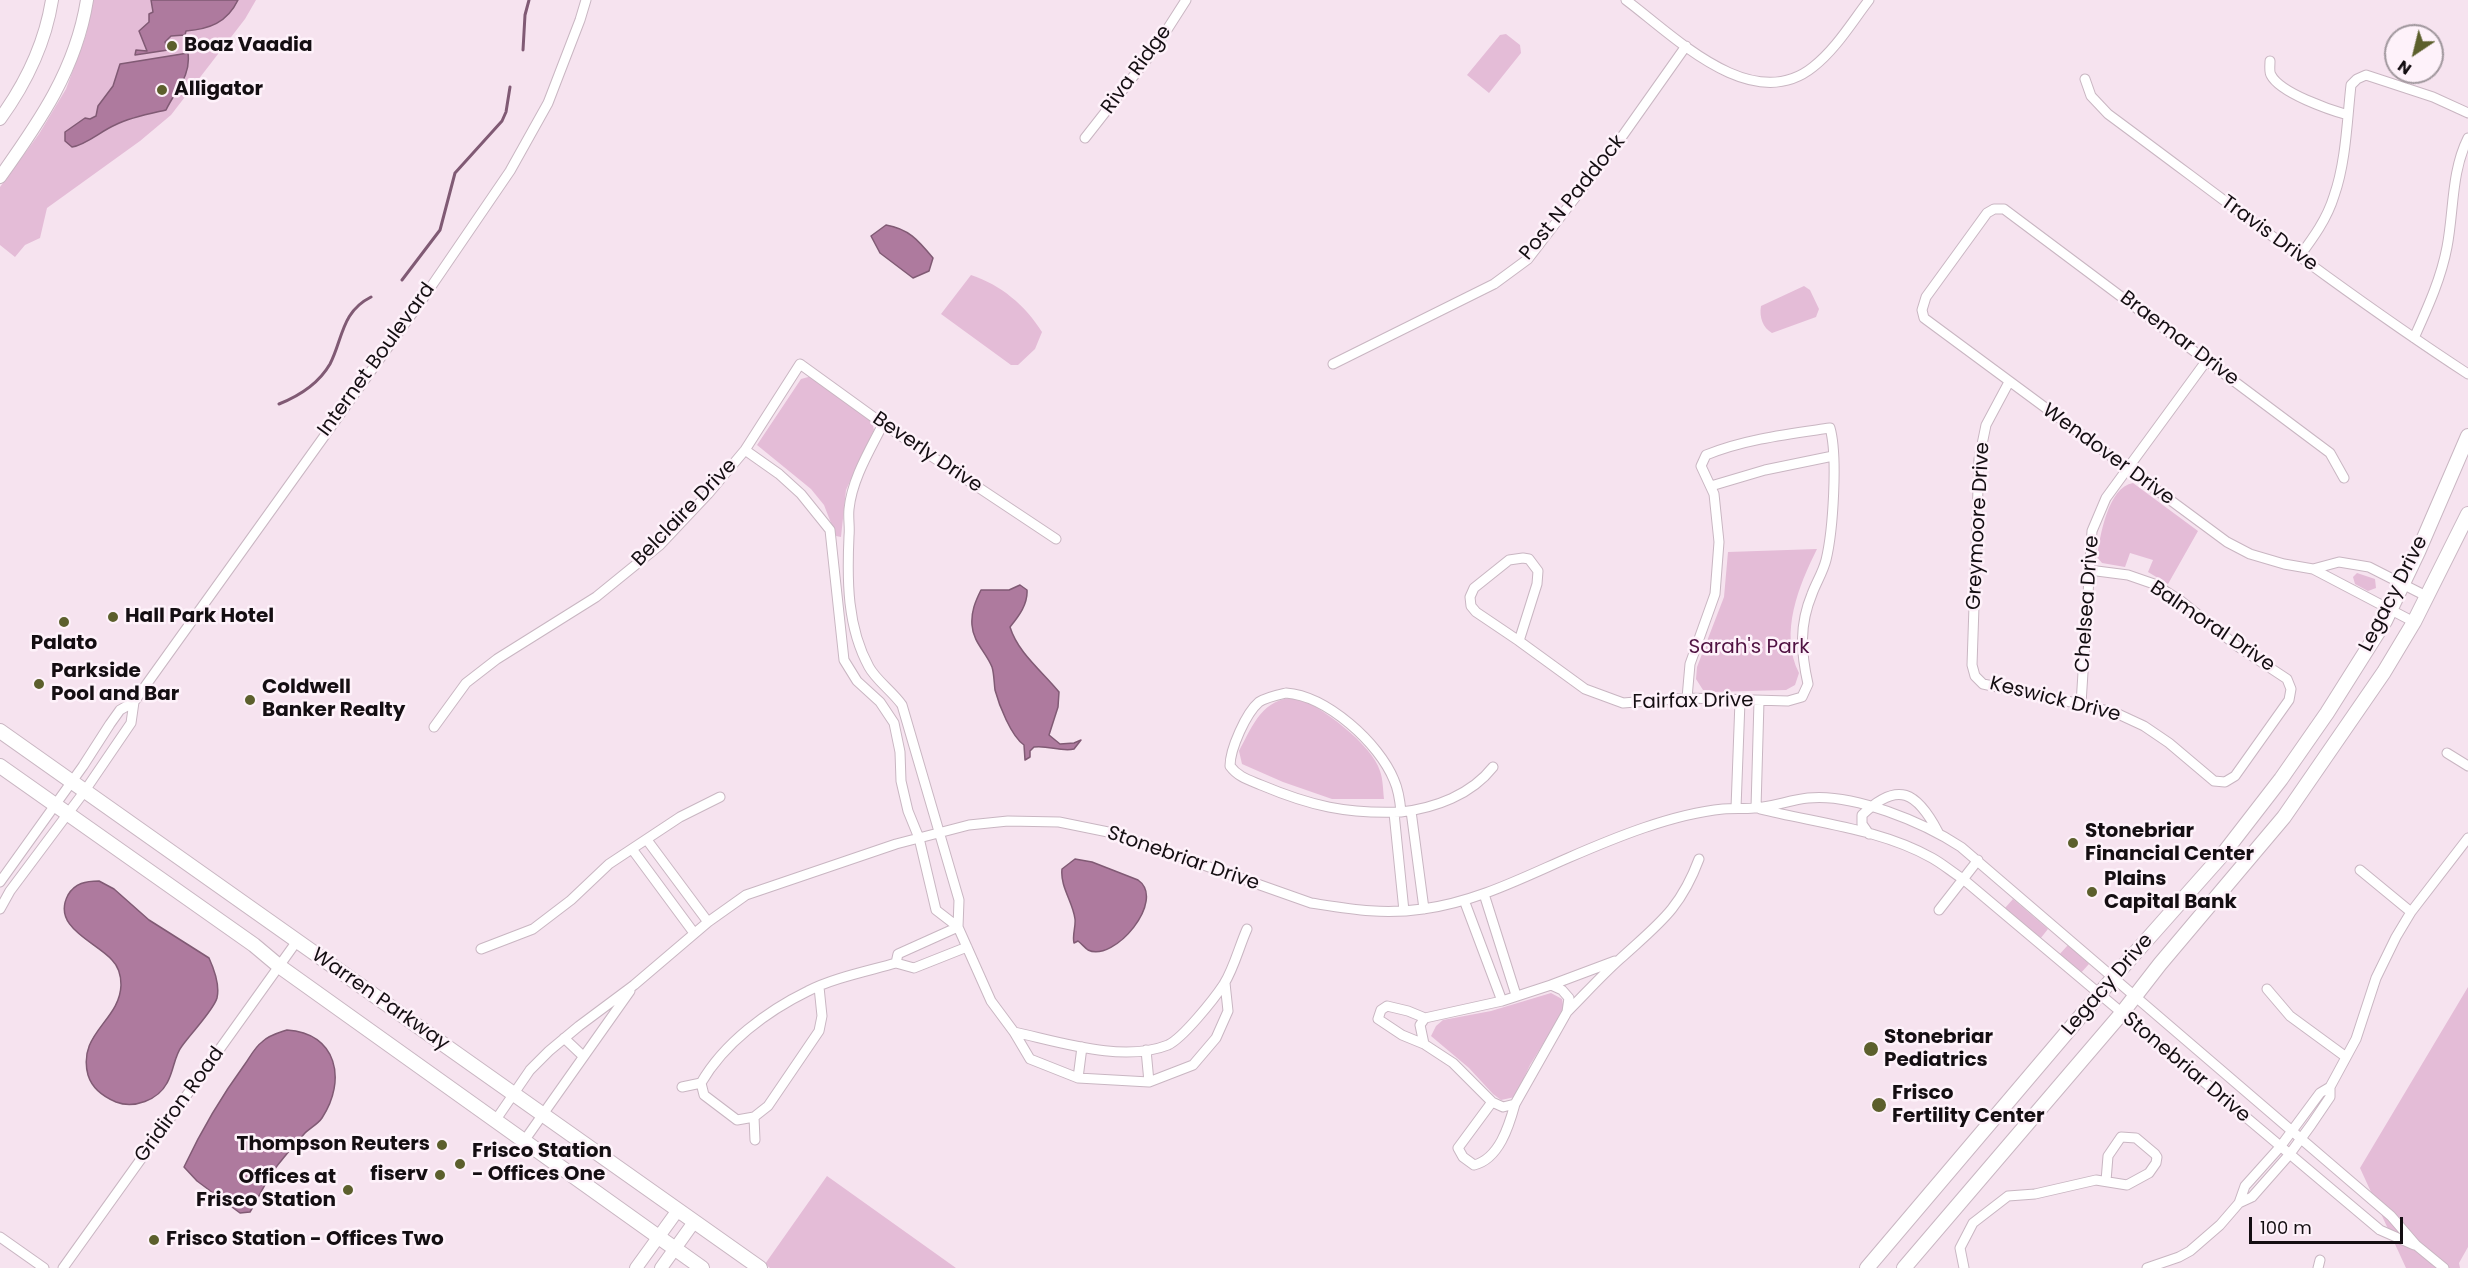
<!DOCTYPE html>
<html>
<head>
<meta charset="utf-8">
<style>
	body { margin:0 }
	#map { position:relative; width:2468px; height:1268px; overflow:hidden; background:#f6e3ef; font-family:Poppins,sans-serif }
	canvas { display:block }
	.north { position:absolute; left:2384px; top:24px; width:60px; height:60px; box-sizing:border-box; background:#fef2fa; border:2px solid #a0979d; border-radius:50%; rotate:215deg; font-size:16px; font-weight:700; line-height:24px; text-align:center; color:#140e12 }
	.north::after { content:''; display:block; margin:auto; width:21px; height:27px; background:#5c5f2c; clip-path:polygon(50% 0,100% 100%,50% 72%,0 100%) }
	.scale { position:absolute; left:2249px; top:1217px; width:154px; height:27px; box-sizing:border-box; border:3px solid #140e12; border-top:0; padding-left:8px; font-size:18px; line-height:21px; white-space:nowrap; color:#140e12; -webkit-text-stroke:4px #fef2fa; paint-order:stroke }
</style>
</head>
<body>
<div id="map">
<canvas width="2468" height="1268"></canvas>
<div class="north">N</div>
<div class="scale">100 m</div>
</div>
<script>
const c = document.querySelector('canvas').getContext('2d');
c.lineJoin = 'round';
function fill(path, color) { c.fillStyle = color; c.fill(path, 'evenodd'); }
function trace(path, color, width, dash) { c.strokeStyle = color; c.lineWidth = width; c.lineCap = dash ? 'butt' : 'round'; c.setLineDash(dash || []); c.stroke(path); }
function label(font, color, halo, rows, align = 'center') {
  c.font = font + ' Poppins,sans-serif'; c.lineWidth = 5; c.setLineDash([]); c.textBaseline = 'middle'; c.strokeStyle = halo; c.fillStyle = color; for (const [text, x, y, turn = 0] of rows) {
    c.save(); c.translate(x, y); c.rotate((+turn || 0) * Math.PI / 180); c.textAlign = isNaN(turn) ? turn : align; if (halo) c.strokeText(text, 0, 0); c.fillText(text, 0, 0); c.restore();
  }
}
fill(new Path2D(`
	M93,0H256L245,19L171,115L140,141L47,208L40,238L25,245L15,257L0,245V187L39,134L66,89L86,35Z
	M1506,34L1520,45L1521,53L1489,93L1467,75L1500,35Z
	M971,275C1001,285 1025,305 1042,332L1035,349L1018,365H1011L941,314Z
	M1804,286L1810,290L1819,309L1816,317L1772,333C1763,328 1759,317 1761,306Z
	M812,376L872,421L874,430L846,490L841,537L836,536L824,505L811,489L757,445L801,379Z
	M2133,483L2198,531L2168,584L2148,572L2153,560L2130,553L2125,567L2102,563L2097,557C2100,536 2108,487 2133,483Z
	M1817,549C1799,585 1779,633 1799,673L1795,685L1786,690L1711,692L1703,690L1696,679L1697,667L1724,597L1728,552Z
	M2357,573L2375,579L2376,588L2368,591L2355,584L2353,577Z
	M1297,697C1321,707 1372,744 1380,771C1383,779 1383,790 1384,799H1332L1283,782L1242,764L1239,751C1254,723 1262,699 1297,697Z
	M2013,899L2048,929L2040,939L2005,908Z
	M2068,945L2089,964L2079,975L2058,956Z
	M2468,987V1247L2459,1263L2460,1268H2406L2360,1168Z
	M1551,993L1562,999L1564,1010L1530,1065L1515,1097L1501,1100L1493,1094L1469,1068L1431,1036L1436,1026L1443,1020L1491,1011Z
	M827,1176L956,1268H770L765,1264Z`), '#e4bcd7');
const water = new Path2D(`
	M151,0H238C227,23 209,29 186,31L185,35L171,36L165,42L168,50L135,55L136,50L147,51L139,31L149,22V14L153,12Z
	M188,53C191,77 176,89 166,110C148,114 131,117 115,125C101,131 86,145 72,147L65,141V132L85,118L90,119L96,116L98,106L113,86L120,64Z
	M886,225C909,229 918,240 933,258L929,271L913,278L880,253L871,236Z
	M1020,585L1027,590C1028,604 1019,616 1010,627C1018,653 1042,671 1059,692L1058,707L1049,735L1060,744L1074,743L1081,740L1074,749C1061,752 1048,745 1034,747L1030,751V757L1025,760L1024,745C1011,736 999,705 995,690C994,682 994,673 992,667C986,652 973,642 972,625C971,612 975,602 981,590H1009Z
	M1075,859L1092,862L1138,880C1167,900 1114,963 1088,950C1085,948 1082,944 1078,941L1074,943C1072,935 1076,927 1075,919C1073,902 1060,887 1062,869Z
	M99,881L114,889L149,920L209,958C214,969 220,985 217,998C213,1011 191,1033 182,1046C174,1056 174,1071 167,1083C158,1100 134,1109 116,1102C104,1097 92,1088 88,1075C77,1033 120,1021 121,985C121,976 118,966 112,960C96,942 51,927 68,895C75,883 86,881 99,881Z
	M287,1030C337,1033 347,1080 322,1118C318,1124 310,1128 305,1133C297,1142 288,1152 281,1161C268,1176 260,1195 250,1212L240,1213L197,1181L184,1167C200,1133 223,1094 245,1064C250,1057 255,1047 262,1042C269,1035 278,1033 287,1030Z`);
fill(water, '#ae7a9e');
trace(water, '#805a74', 1.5);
trace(new Path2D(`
	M523,50L525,15L529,0
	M402,280L440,230L455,173L502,121L506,112L510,87
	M279,404C299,396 319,383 330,364C343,339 341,312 371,297`), '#805a74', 3);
const minor = new Path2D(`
	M1626,0C1674,36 1752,116 1813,67C1836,49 1852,22 1869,0
	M2270,61C2270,66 2269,72 2271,75C2280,93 2330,110 2348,115
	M2085,79L2091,96L2108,114C2227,202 2344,293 2468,374
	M1085,138L1154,50L1186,0
	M2299,257C2313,238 2327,219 2334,196C2346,162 2347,121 2351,85L2357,79L2366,75L2433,97L2468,113
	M2414,338C2427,309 2441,279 2447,247C2454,211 2451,172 2468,138
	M1333,364L1494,284L1528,259L1621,138L1686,46
	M2009,382L1986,425L1979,459L1972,665L1975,676L1983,684L2081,704L2116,713L2144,726L2169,743L2214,781L2225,782L2235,776L2289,700L2291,689L2287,679L2237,646L2181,601L2154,584L2128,575L2089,570
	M745,450L779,474L801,494L830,530L844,660L857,681L880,702L894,723L900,752L901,781L908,811L919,838L936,910L958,927L959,900L902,705C892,691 876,680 869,667C847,627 847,580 849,536C850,527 848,518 849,509C852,479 870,450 883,424
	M2344,478L2330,453L2004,209H1994L1987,213L1926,297L1922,310L1924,318L2227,542L2250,554L2284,564L2313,569L2414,622
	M1711,486L1765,470L1833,456
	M1523,558L1529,559L1538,571L1537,584L1519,641L1476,612L1471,606L1470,597L1474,588L1509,560Z
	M2313,569L2339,562L2369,567L2428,597
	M1519,641L1585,689L1623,703L1687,698L1788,701L1802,697L1808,684C1801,653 1799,625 1812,594C1816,583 1823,572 1826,560C1833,531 1838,456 1830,428C1789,434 1745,439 1706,455L1701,466L1714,494L1719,542L1715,594L1690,664L1687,698
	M1286,693C1327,696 1379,743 1394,780C1399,791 1400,801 1401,812C1346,814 1311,806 1261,785C1249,780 1238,777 1230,766C1230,749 1246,713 1259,702C1267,697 1277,695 1286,693Z
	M2081,704L2092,531L2106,498L2207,360
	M434,727L466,683L497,659L596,597L660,545L708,494L745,450L800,364L883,424L1056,539
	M2447,753L2468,766
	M1736,808L1740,701
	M1756,808L1759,701
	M1760,809C1816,823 1881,829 1932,858C1943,864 1953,873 1963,879L2380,1230L2414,1245
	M1411,811L1424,909
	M1401,812C1435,808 1471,795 1493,767
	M1394,813L1404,911
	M1869,834L1862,824V815C1898,780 1917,792 1938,832
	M647,840L708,922
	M632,849L694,933
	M2360,870L2411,912
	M0,882L83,766L110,724L120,710L134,702L146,685L424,297L510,171L548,103L580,20L586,0
	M1484,894L1516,995
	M1464,900L1502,1001
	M0,909L10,891L84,792L131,723L134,702
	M1939,910L1978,860
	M967,947L914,968L896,963L898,954L958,927L991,1001L1014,1032L1030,1059L1078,1078L1149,1082L1193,1065L1216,1038L1228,1011L1225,983
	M481,949L533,929L571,900L609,864L680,817L720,797
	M1551,985L1562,990L1569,998L1567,1012L1515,1104L1503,1107L1492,1102L1453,1063L1424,1044L1420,1025L1425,1018L1502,1001Z
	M1551,985L1615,961
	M819,987L822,1016L819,1031L768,1106L754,1117L737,1120L704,1095L701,1083C724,1043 767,1011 808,991C833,978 868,971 896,963
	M2267,989L2290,1016L2346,1057
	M1567,1012C1585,994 1601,976 1620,959C1658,924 1680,910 1699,859
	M1014,1032C1060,1042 1123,1063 1168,1045C1183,1038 1214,999 1224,984C1234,968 1239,947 1247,929
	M564,1038L583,1056
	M1424,1044L1402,1035L1378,1019L1381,1010L1387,1006L1408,1011L1425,1018
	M1146,1050L1149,1082
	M1078,1078L1082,1047
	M682,1087L701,1083
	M1492,1102L1458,1148L1463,1157L1474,1165C1499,1159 1509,1126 1515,1104
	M754,1117L755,1140
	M495,1121L530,1070L549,1051L579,1026L634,985L708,922L746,895L896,844L969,825L1008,821L1059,822L1113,833L1311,903C1350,909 1382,915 1423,909C1475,902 1520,879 1568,858C1614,838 1672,814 1723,809C1733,808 1744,809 1754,808C1772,807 1790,800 1808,798C1853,793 1923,822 1961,847L2391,1216L2416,1245L2444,1268
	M524,1141L630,991
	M2239,1203L2245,1186L2280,1147L2320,1093L2330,1087L2356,1039L2376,978L2396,937L2411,912L2468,838
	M0,1237L44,1268
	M63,1268L297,941
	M1964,1268L1960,1248L1973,1223L2008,1196L2035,1194L2096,1180L2127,1185L2149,1173L2156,1163L2157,1157L2155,1154L2136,1138L2121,1137L2108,1156L2106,1181
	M2147,1268L2179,1257L2190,1251L2220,1225L2239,1203L2252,1197L2289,1155L2311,1125L2330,1097V1087
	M2318,1268L2320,1260`);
const tertiary = new Path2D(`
	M0,119C26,83 45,44 52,0
	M0,177C40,121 76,69 87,0
	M636,1268L678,1210
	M661,1268L694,1222`);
const secondary = new Path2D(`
	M0,731L760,1268
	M0,766L254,945L279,966L702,1268
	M1867,1268L2113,978L2223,854L2281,779L2327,713L2385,621L2418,552L2468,436
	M1904,1268L2122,1013L2160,964L2284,817L2384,672L2414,622L2468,514`);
trace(minor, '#c9b6c2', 11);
trace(tertiary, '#c9b6c2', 14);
trace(secondary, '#c9b6c2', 16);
trace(minor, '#fff', 9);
trace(tertiary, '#fff', 12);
trace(secondary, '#fff', 14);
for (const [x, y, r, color] of [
	[172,46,6,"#5c5f2c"],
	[162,90,6,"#5c5f2c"],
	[113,617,6,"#5c5f2c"],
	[64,622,6,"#5c5f2c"],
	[39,684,6,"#5c5f2c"],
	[250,700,6,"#5c5f2c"],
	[2073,843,6,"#5c5f2c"],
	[2092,892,6,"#5c5f2c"],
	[1871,1049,8,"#5c5f2c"],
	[1879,1105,8,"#5c5f2c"],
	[442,1145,6,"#5c5f2c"],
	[460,1164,6,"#5c5f2c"],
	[440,1175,6,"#5c5f2c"],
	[348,1190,6,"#5c5f2c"],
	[154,1240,6,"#5c5f2c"]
]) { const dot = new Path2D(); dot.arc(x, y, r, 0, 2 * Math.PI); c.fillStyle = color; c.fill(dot); trace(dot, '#fef2fa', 2); }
label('bold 20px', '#140e12', '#fef2fa', [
	["Boaz Vaadia",184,46],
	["Alligator",174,90],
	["Hall Park Hotel",125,617],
	["Palato",64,644,"center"],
	["Parkside",51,672],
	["Pool and Bar",51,695],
	["Coldwell",262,688],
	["Banker Realty",262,711],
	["Stonebriar",2085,832],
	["Financial Center",2085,855],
	["Plains",2104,880],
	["Capital Bank",2104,903],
	["Stonebriar",1884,1038],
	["Pediatrics",1884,1061],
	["Frisco",1892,1094],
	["Fertility Center",1892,1117],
	["Thompson Reuters",430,1145,"right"],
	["Frisco Station",472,1152],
	["- Offices One",472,1175],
	["fiserv",428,1175,"right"],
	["Offices at",336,1178,"right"],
	["Frisco Station",336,1201,"right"],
	["Frisco Station - Offices Two",166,1240]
], 'left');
label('20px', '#140e12', '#fef2fa', [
	["Riva Ridge",1137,70,-54],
	["Post N Paddock",1573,198,-51],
	["Travis Drive",2269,234,36],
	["Braemar Drive",2179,339,37],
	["Internet Boulevard",377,360,-54],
	["Beverly Drive",927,453,34],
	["Wendover Drive",2108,455,36],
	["Belclaire Drive",685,513,-46],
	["Greymoore Drive",1979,526,-87],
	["Legacy Drive",2394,594,-63],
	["Chelsea Drive",2088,604,-86],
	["Balmoral Drive",2212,627,34],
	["Keswick Drive",2055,700,14],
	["Fairfax Drive",1693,702,-1],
	["Stonebriar Drive",1183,859,19],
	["Legacy Drive",2108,985,-49],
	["Warren Parkway",380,1000,35],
	["Stonebriar Drive",2186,1068,40],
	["Gridiron Road",180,1105,-54]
]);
label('20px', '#501242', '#fef2fa', [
	["Sarah's Park",1749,648]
]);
</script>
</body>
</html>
